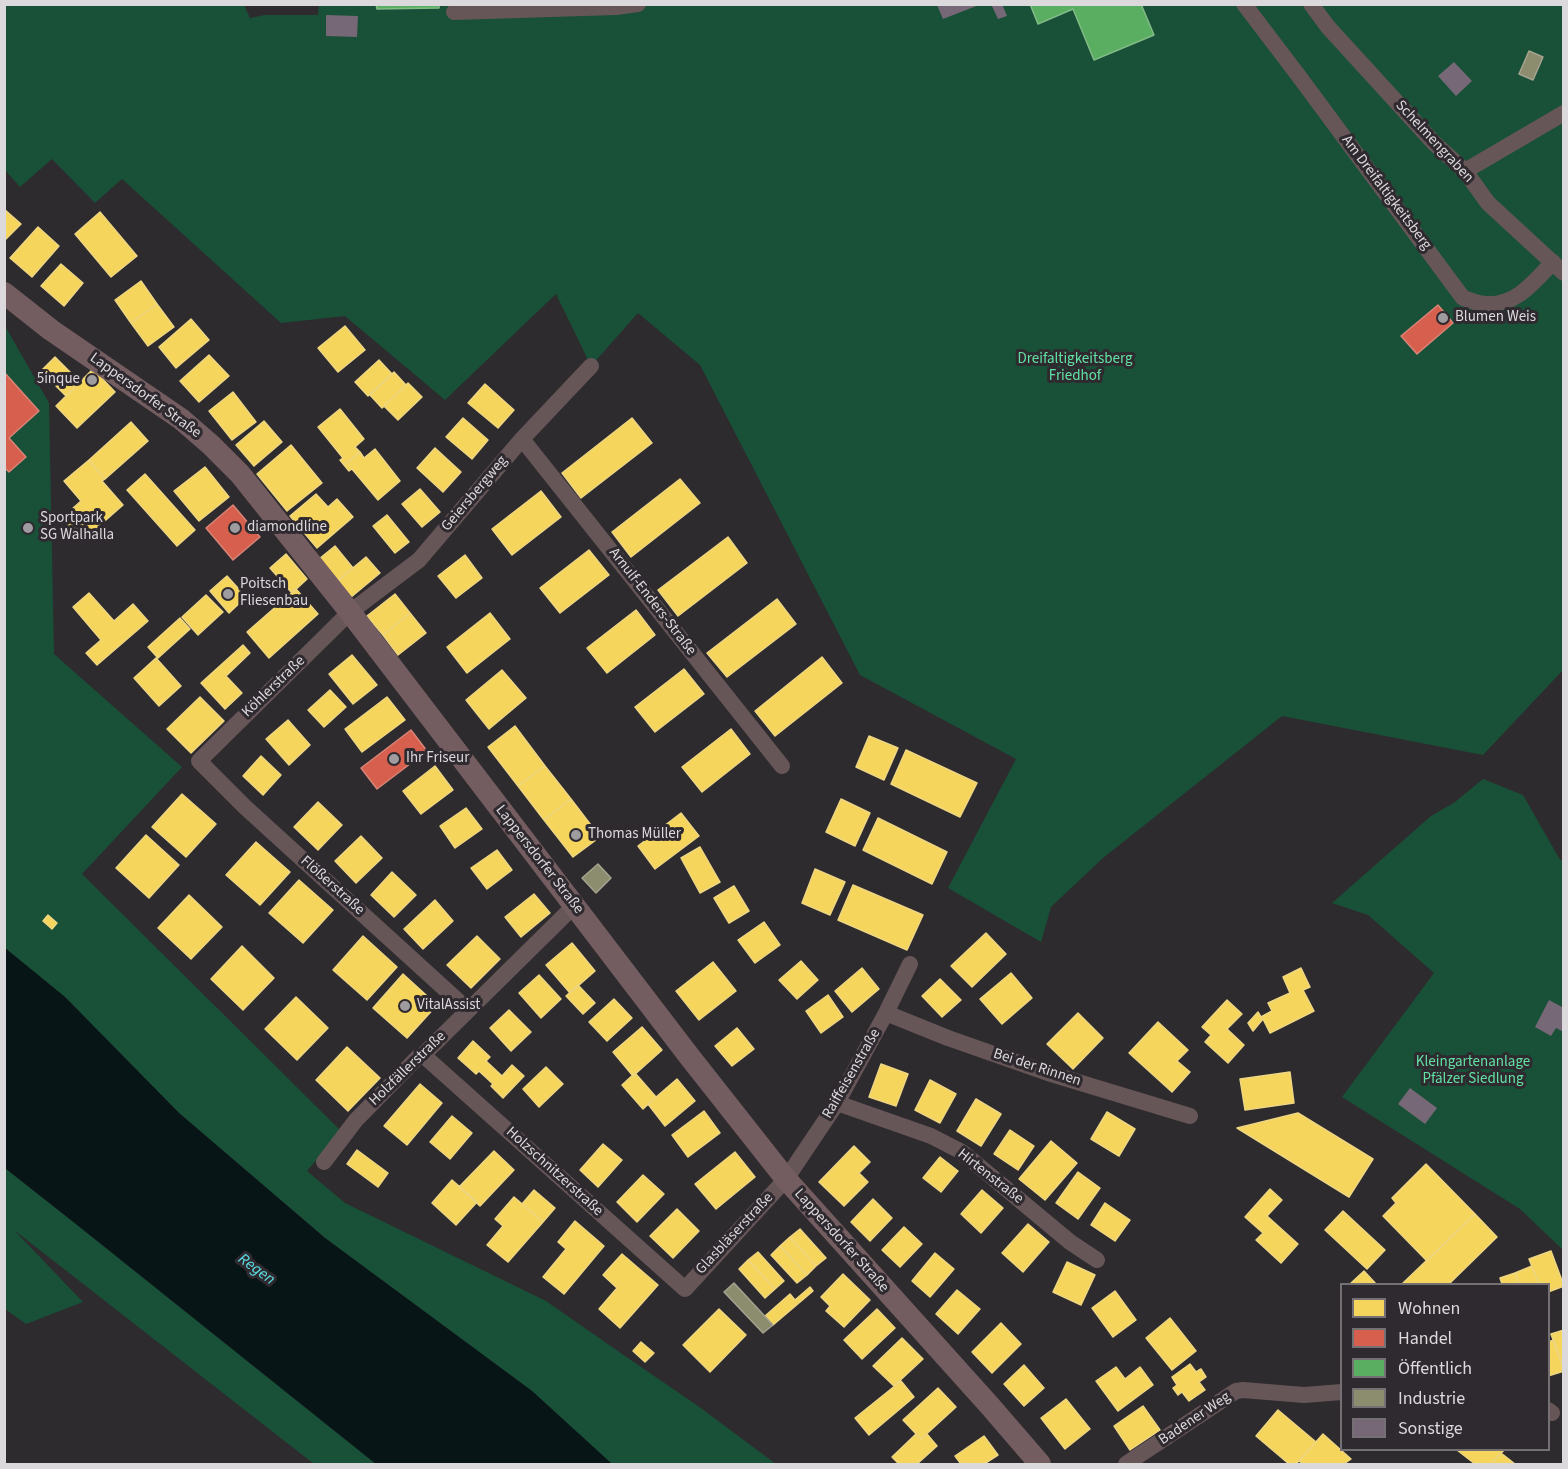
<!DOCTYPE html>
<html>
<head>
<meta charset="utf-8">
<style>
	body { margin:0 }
	#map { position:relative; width:1568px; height:1469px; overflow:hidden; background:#2e2b2e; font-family:"Source Sans 3",sans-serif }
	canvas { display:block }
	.frame { position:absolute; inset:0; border:6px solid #dcd9dc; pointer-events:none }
	.legend { position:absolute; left:1340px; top:1283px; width:210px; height:168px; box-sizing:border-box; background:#2f2a2f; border:2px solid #747074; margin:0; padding:8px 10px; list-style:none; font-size:18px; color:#dcd9dc }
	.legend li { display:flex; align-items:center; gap:12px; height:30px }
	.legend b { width:30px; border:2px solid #747074 }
</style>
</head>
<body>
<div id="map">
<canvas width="1568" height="1469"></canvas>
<div class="frame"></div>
<ul class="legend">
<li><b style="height:16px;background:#f6d55c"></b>Wohnen</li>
<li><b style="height:16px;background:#d6604d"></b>Handel</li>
<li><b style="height:16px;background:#5aae61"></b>Öffentlich</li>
<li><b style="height:16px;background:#8c8c6e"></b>Industrie</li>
<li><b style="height:16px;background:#766876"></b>Sonstige</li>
</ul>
</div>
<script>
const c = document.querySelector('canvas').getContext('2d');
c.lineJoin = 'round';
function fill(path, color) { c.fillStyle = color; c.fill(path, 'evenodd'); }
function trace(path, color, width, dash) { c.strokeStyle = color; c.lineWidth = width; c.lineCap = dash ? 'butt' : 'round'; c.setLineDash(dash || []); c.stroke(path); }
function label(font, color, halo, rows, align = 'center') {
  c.font = font + ' "Source Sans 3",sans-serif'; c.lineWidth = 6; c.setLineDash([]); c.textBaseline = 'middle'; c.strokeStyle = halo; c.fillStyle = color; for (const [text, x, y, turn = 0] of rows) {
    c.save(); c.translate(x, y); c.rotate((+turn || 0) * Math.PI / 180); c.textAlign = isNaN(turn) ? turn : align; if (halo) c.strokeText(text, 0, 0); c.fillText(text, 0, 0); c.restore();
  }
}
fill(new Path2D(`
	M319,4L1563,5V670L1483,755L1282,716L1103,858L1051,907L1041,942L948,888L1016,759L860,675L700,365L638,313L591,366L556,294L445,400L345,316L281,323L122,179L95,203L52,159L20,187L5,170V5H244L250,18L265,15H318Z
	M5,326L49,403L54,654L182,767L82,874L341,1131L307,1171L345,1203L546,1301L625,1356L698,1406L772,1461L775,1464H612L532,1391L325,1238L179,1113L65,997L5,948Z
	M1483,779L1523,795L1559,858L1563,862V1250L1520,1209L1342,1097L1434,973L1368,915L1332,903L1431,816L1455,802Z
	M5,1168L81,1228L376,1464H314L14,1230L83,1302L26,1324L5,1309Z`), '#185038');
fill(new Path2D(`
	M5,948L65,997L179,1113L325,1238L532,1391L612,1464H376L81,1228L5,1168Z`), '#081516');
const homes = new Path2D(`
	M4,209L21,224L4,241Z
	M100,212L137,256L111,277L75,234Z
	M38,227L59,246L32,277L10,258Z
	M61,264L83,283L64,306L41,286Z
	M141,281L157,304L131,323L115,300Z
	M157,304L174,327L148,346L131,323Z
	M191,319L209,340L176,368L159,347Z
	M345,326L365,350L338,372L318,348Z
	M209,355L229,376L199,402L180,381Z
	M55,357L80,382L66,396L41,371Z
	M379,360L392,374L368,396L355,382Z
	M93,369L115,392L77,428L56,406Z
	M394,372L406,385L382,408L370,395Z
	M408,383L422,397L398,420L384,406Z
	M485,384L514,410L498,428L468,403Z
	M233,392L256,422L232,440L209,411Z
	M340,409L364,439L355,447L360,452L344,465L340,460L343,458L318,427Z
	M463,418L488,440L472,459L446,437Z
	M632,418L652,443L581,498L562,473Z
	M264,421L282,442L254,466L236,445Z
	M131,422L148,441L105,479L89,460Z
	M291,445L322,483L287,511L257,474Z
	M435,448L461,472L443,492L417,468Z
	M375,449L400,481L378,500L352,469L349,471L344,465L360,452L364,458Z
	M89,460L105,479L102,481L123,505L82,541L62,518L81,501L64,481Z
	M205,467L229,497L199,521L174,491Z
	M145,474L195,530L177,546L127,490Z
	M680,479L700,503L631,557L612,532Z
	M420,489L440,512L422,527L402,504Z
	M541,491L561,517L512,555L492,529Z
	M316,494L328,507L337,499L353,517L317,548L290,516Z
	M387,515L409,542L395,553L373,526Z
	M728,537L747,563L678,616L658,590Z
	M335,546L353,568L338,581L319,559Z
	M589,550L609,575L560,613L540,588Z
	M286,554L307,579L292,593L270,568Z
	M465,555L482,578L456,598L438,576Z
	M366,557L380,573L350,598L336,582Z
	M227,576L246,597L229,613L210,591Z
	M296,589L318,614L269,658L247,632Z
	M89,593L114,621L133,604L148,621L97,665L86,653L101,640L73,607Z
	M395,594L410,613L383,635L367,616Z
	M206,595L223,612L198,635L182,617Z
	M777,599L796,624L727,677L707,653Z
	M636,610L655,635L607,673L587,648Z
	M410,613L426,633L398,655L383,635Z
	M490,613L510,639L467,673L447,647Z
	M180,618L190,629L158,658L148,647Z
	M243,645L250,653L226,676L242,693L225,709L201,683Z
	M352,655L377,685L353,704L329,674Z
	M822,657L842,683L775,736L755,711Z
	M156,658L181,686L159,706L134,678Z
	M684,669L704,694L655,732L635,707Z
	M502,670L526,698L489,729L466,700Z
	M330,690L346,707L324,727L308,710Z
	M200,697L224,721L191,753L167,729Z
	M387,697L405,720L362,752L345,729Z
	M288,720L310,745L289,765L266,739Z
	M515,726L545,766L518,786L488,747Z
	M731,729L750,754L702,792L682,767Z
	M869,736L898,748L884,780L856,767Z
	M906,750L977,783L960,817L891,784Z
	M261,756L281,775L263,795L243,776Z
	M435,766L453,790L421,814L403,791Z
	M545,766L571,799L544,820L518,786Z
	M182,794L216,824L186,857L152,827Z
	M571,799L600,837L573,857L544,820Z
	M841,799L870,813L855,846L826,832Z
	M318,802L342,825L318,850L294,827Z
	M466,808L482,829L455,848L440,826Z
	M681,813L699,836L655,869L638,846Z
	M878,818L947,852L932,884L863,850Z
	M146,835L179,865L149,898L116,868Z
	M361,836L382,858L356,883L335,861Z
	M256,842L290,872L260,905L226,875Z
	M700,847L720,882L700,893L681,858Z
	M497,850L512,870L487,889L471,868Z
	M815,869L845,882L830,915L802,903Z
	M392,872L416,895L394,917L371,895Z
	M299,880L333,910L303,943L269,913Z
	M853,885L923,915L907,950L838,920Z
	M734,886L749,911L729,923L714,898Z
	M534,894L550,913L521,937L505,917Z
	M189,895L222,927L191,959L158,928Z
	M435,900L453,921L423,949L404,929Z
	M48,915L57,923L52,929L43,921Z
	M764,922L780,945L755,963L738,940Z
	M986,933L1006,954L972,987L951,966Z
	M363,936L397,967L367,1000L333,970Z
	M477,936L500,959L471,988L447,965Z
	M572,943L595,971L570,993L546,965Z
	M242,946L274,978L243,1010L211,979Z
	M801,961L818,980L797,999L779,980Z
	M713,962L736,991L699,1020L676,991Z
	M862,968L879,989L852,1012L835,991Z
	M1301,968L1310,987L1303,990L1314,1011L1270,1033L1263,1019L1253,1031L1248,1023L1258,1012L1261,1017L1272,1011L1268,1003L1290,993L1283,977Z
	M1011,973L1032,998L1002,1024L980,999Z
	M403,974L437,1005L407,1038L373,1008Z
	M539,975L561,999L541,1018L519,993Z
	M940,979L961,1000L942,1017L922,996Z
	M578,985L595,1003L583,1014L566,996Z
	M828,995L843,1017L821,1033L806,1011Z
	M296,997L328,1028L297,1060L265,1029Z
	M614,999L632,1018L607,1041L589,1022Z
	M1227,1000L1242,1014L1227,1029L1244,1045L1228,1063L1205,1042L1211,1035L1202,1027Z
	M509,1010L531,1032L511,1051L490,1028Z
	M1078,1013L1103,1038L1073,1069L1047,1044Z
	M1158,1022L1188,1050L1177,1061L1190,1072L1172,1092L1129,1053Z
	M642,1027L662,1050L633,1076L613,1052Z
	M737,1028L754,1049L732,1066L715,1046Z
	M473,1041L490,1057L486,1061L502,1076L512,1065L524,1076L503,1098L491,1086L493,1084L479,1071L476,1074L458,1058Z
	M347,1047L380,1078L348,1111L316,1080Z
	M881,1064L908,1074L896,1106L869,1097Z
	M546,1067L563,1084L539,1107L523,1089Z
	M1290,1072L1294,1103L1245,1110L1240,1079Z
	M635,1073L656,1097L643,1109L622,1085Z
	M677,1079L695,1101L665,1126L648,1104Z
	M930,1080L956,1094L940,1123L915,1110Z
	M420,1084L442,1103L407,1145L384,1126Z
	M976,1099L1001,1114L981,1146L957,1131Z
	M704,1111L720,1133L688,1157L672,1135Z
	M1107,1112L1135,1129L1119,1156L1091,1139Z
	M1298,1113L1373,1159L1349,1197L1237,1128Z
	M452,1116L472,1133L450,1159L430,1142Z
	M1010,1130L1034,1146L1018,1170L994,1154Z
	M1051,1141L1077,1163L1045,1200L1019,1179Z
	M603,1144L622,1160L598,1187L580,1170Z
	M854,1146L870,1162L859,1173L868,1182L844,1206L819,1182Z
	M357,1150L388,1173L378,1187L347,1164Z
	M494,1151L514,1170L480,1206L459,1187Z
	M735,1152L755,1177L716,1209L695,1184Z
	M940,1157L958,1171L941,1192L923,1178Z
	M1426,1164L1475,1214L1427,1261L1383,1216L1396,1203L1392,1198Z
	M1078,1172L1100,1188L1078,1219L1056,1203Z
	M643,1175L664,1194L637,1222L617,1202Z
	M452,1180L477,1202L456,1225L432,1203Z
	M1270,1189L1282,1200L1267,1216L1298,1244L1281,1263L1256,1240L1263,1233L1245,1217Z
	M534,1190L555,1208L543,1222L522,1204Z
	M982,1190L1003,1208L981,1233L961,1214Z
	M514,1197L543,1222L508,1262L487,1245L503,1226L495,1219Z
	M873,1199L892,1218L870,1241L851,1222Z
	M1105,1203L1130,1220L1115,1241L1091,1225Z
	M677,1209L699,1231L673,1258L650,1236Z
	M1343,1211L1385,1250L1367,1269L1325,1230Z
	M1475,1214L1497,1237L1449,1284H1402Z
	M575,1221L604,1246L564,1294L543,1277L566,1249L558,1242Z
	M1028,1224L1049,1242L1023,1272L1002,1253Z
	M904,1227L922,1244L900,1267L882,1250Z
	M800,1229L826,1258L816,1266L790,1237Z
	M790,1237L816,1266L807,1275L780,1246Z
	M780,1246L807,1275L797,1283L771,1255Z
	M1551,1251L1564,1286L1548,1292V1284H1539L1529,1259Z
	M758,1252L784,1281L775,1289L748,1260Z
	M935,1253L954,1269L930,1297L912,1281Z
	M622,1254L658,1285L620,1328L599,1309L617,1288L603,1275Z
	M748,1260L775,1289L765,1298L739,1269Z
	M1067,1262L1095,1275L1081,1305L1053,1292Z
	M1532,1266L1539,1284H1519L1515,1273Z
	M1364,1271L1376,1284H1350Z
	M1515,1273L1519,1284H1502L1500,1278Z
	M843,1274L870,1300L844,1327L826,1311L830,1306L821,1297Z
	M810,1287L813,1291L773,1325L765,1316L790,1294L795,1300Z
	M957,1290L980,1309L958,1334L936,1314Z
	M1115,1291L1136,1320L1113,1337L1092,1308Z
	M719,1309L746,1335L710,1372L683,1345Z
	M877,1309L895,1328L862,1359L844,1340Z
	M1170,1318L1196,1351L1172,1370L1146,1338Z
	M1001,1323L1021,1344L992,1373L972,1352Z
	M1564,1330V1364L1562,1365L1551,1334Z
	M902,1338L923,1359L894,1386L873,1366Z
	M1554,1340L1564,1371L1548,1376V1342Z
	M641,1342L654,1353L645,1362L633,1351Z
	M1190,1364L1196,1372L1201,1369L1206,1377L1199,1382L1205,1390L1189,1401L1182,1392L1178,1395L1173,1388L1177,1385L1172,1377Z
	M1024,1365L1044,1388L1024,1406L1004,1384Z
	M1116,1367L1125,1379L1140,1367L1153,1385L1118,1411L1096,1381Z
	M901,1381L914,1397L869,1435L855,1418Z
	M938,1388L956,1407L921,1439L903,1420Z
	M1066,1399L1090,1429L1065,1449L1041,1418Z
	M1143,1406L1160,1430L1130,1450L1114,1426Z
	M1278,1410L1316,1442L1296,1464H1289L1256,1436Z
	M916,1434L921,1439L927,1434L937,1446L917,1464H899L892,1457Z
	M1323,1434L1351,1459L1344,1464H1303L1299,1461Z
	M984,1436L998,1455L984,1464H961L955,1456Z
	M1457,1450H1504L1491,1464H1475Z
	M1501,1453L1515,1464H1491Z`);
fill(homes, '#f6d55c');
trace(homes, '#eed682', 1.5);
const shops = new Path2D(`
	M1438,305L1453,323L1417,354L1401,336Z
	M4,372L39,411L9,438L26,457L9,472L4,467Z
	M233,505L260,537L233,560L206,528Z
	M411,730L427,751L377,789L361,768Z`);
fill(shops, '#d6604d');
trace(shops, '#d88478', 1.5);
const public = new Path2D(`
	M376,4H439V8L377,9Z
	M1030,4H1141L1154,35L1094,60L1073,9L1038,24Z`);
fill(public, '#5aae61');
trace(public, '#81bb86', 1.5);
const industry = new Path2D(`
	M1529,51L1543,57L1533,80L1519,74Z
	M598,864L611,878L596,893L582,878Z
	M734,1283L773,1325L763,1333L724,1292Z`);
fill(industry, '#8c8c6e');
trace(industry, '#a4a38f', 1.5);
fill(new Path2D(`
	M939,4H979V5L943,19L937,5Z
	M991,4H1002L1007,16L998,19Z
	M326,15L358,16L357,37L326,36Z
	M1454,62L1472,81L1456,96L1438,76Z
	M1549,1000L1564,1008V1032L1556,1028L1551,1036L1535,1027Z
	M1410,1088L1437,1108L1425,1124L1398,1104Z`), '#766876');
trace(new Path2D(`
	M1244,4L1298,75L1463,298C1470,300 1479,304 1486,304C1516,306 1534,282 1553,262
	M1311,4L1328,27L1434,143L1465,171L1488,203L1564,273
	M454,12L616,7L638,4
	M1465,171L1564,113
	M522,439L782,766
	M468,1010L245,807L199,761L350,612L419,560L522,439L591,366
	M886,1013L948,1038L1048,1073L1190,1116
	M423,1055L685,1289L786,1179L837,1103L886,1013L910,964
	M837,1103L931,1136L962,1152L1070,1242L1097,1260
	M324,1162L356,1120L418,1057L423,1055L574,906
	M1548,1410L1552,1413
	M1126,1464L1236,1391L1243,1390L1304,1395L1342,1392`), '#675658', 16);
trace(new Path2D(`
	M4,293L51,330L181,419L211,445L240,474L350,612L689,1056L786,1179L990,1406L1040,1464`), '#745d60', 22);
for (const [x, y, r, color] of [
	[1443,318,6,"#9f9c9f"],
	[92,380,6,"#9f9c9f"],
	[28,528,6,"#9f9c9f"],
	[235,528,6,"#9f9c9f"],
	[228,594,6,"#9f9c9f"],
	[394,759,6,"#9f9c9f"],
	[576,835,6,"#9f9c9f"],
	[405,1006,6,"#9f9c9f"]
]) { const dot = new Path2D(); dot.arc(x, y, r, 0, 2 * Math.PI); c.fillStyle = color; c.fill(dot); trace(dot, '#2f2a2f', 2); }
label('15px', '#dcd9dc', '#2f2a2f', [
	["Schelmengraben",1434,142,47],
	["Am Dreifaltigkeitsberg",1386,193,53],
	["Lappersdorfer Straße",145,396,36],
	["Geiersbergweg",475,494,-50],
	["Arnulf-Enders-Straße",652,602,52],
	["Köhlerstraße",274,687,-44],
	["Lappersdorfer Straße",539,860,52],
	["Flößerstraße",332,886,42],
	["Bei der Rinnen",1037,1068,18],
	["Holzfällerstraße",408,1069,-44],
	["Raiffeisenstraße",852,1074,-60],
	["Holzschnitzerstraße",554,1172,42],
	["Hirtenstraße",990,1177,38],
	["Glasbläserstraße",735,1234,-47],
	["Lappersdorfer Straße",841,1241,48],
	["Badener Weg",1195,1419,-34]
]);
label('15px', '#dcd9dc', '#2f2a2f', [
	["Blumen Weis",1455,318],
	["5inque",80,380,"right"],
	["Sportpark",40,519],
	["SG Walhalla",40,536],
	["diamondline",247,528],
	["Poitsch",240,585],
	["Fliesenbau",240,602],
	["Ihr Friseur",406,759],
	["Thomas Müller",588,835],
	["VitalAssist",417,1006]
], 'left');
label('15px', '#61e2a4', '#2f2a2f', [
	["Dreifaltigkeitsberg",1075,360],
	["Friedhof",1075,377],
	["Kleingartenanlage",1473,1063],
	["Pfälzer Siedlung",1473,1080]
]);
label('italic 16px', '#59e0e6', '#2f2a2f', [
	["Regen",256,1270,36]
]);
</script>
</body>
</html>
